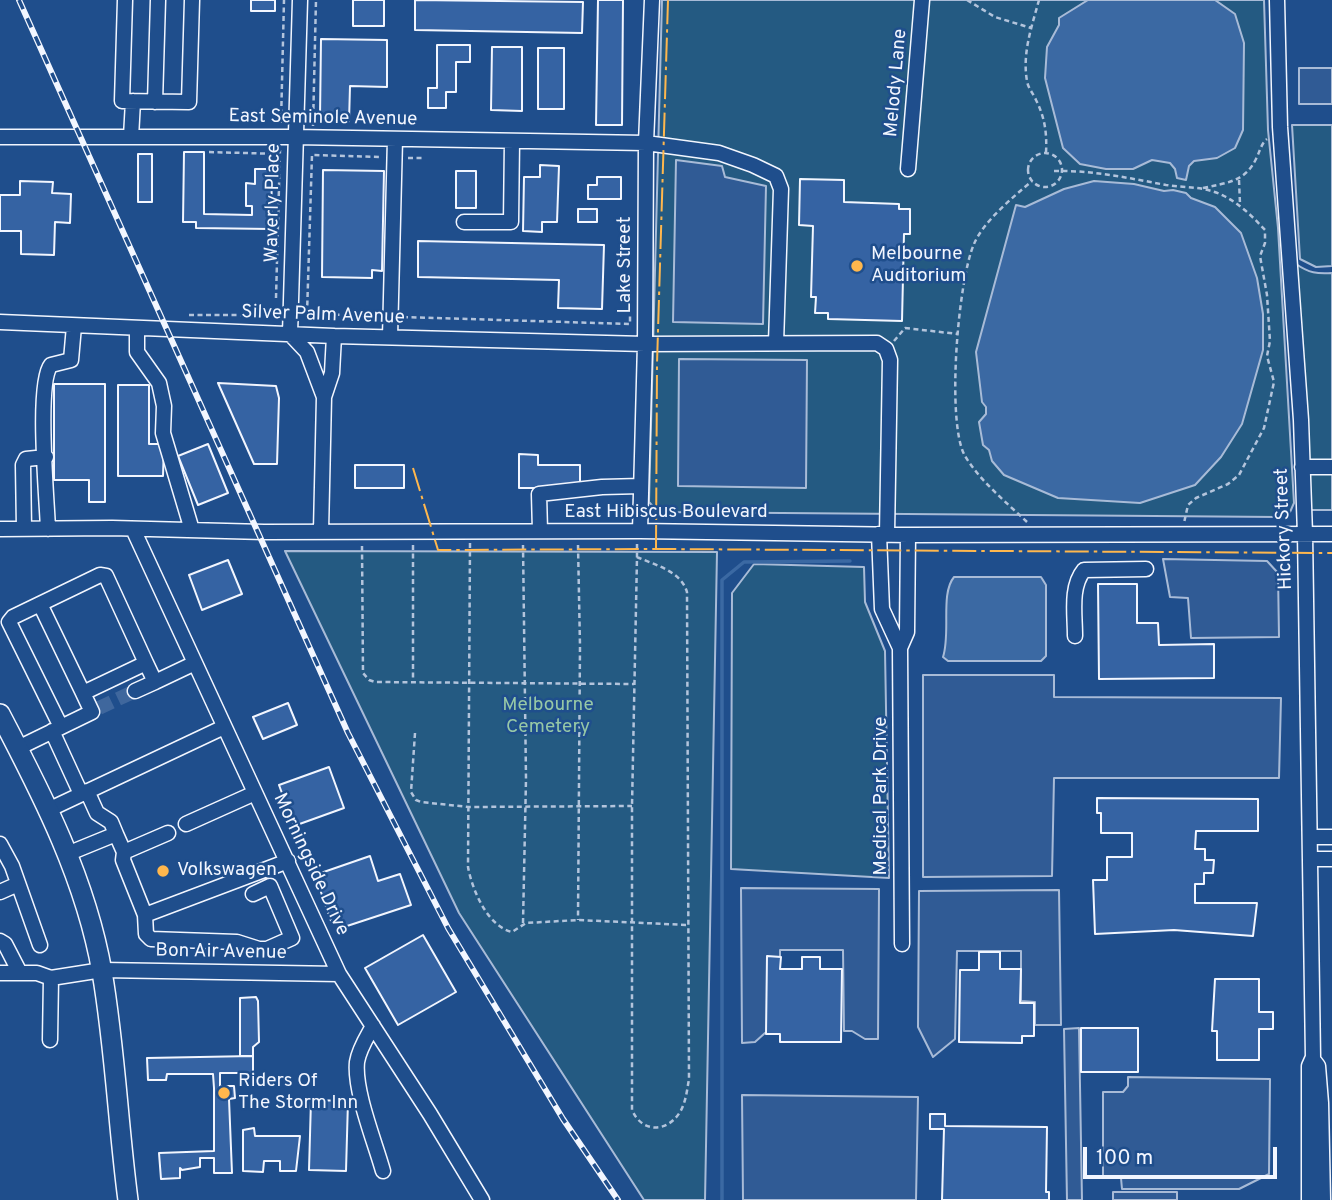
<!DOCTYPE html>
<html>
<head>
<meta charset="utf-8">
<style>
	body { margin:0 }
	#map { position:relative; width:1332px; height:1200px; overflow:hidden; background:#1f4e8c; font-family:Overpass,sans-serif }
	canvas { display:block }
	.scale { position:absolute; left:1083px; top:1147px; width:194px; height:32px; box-sizing:border-box; border:4px solid #f2f6ff; border-top:0; padding-left:9px; font-size:21px; line-height:24px; white-space:nowrap; color:#f2f6ff; -webkit-text-stroke:5px #1f4e8c; paint-order:stroke }
</style>
</head>
<body>
<div id="map">
<canvas width="1332" height="1200"></canvas>
<div class="scale">100 m</div>
</div>
<script>
const c = document.querySelector('canvas').getContext('2d');
c.lineJoin = 'round';
function fill(path, color) { c.fillStyle = color; c.fill(path, 'evenodd'); }
function trace(path, color, width, dash) { c.strokeStyle = color; c.lineWidth = width; c.lineCap = dash ? 'butt' : 'round'; c.setLineDash(dash || []); c.stroke(path); }
function label(font, color, halo, rows, align = 'center') {
  c.font = font + ' Overpass,sans-serif'; c.lineWidth = 5; c.setLineDash([]); c.textBaseline = 'middle'; c.strokeStyle = halo; c.fillStyle = color; for (const [text, x, y, turn = 0] of rows) {
    c.save(); c.translate(x, y); c.rotate((+turn || 0) * Math.PI / 180); c.textAlign = isNaN(turn) ? turn : align; if (halo) c.strokeText(text, 0, 0); c.fillText(text, 0, 0); c.restore();
  }
}
const green = new Path2D(`
	M662,0H1264L1268,130L1278,228L1294,503L1290,512L1278,517L658,512L649,502Z
	M1292,125H1332V266L1316,267L1300,259Z
	M1296,264C1309,273 1317,274 1332,273V510H1311Z
	M285,551L717,552L705,1200H644L459,913Z
	M754,564L864,567L865,602L885,651L889,878L731,869L732,593Z`);
fill(green, '#245a82');
trace(green, '#a8bbd7', 2);
const parking = new Path2D(`
	M1299,68H1332V104H1299Z
	M676,160L722,166L725,177L766,186L763,324L673,322Z
	M679,359L807,360L806,488L678,486Z
	M1163,559L1267,561L1278,573L1279,637L1191,638L1188,598L1170,597Z
	M923,675H1054V697L1281,698L1279,778H1054L1052,876L923,877Z
	M741,888L879,889L878,1039H865L852,1031H844L843,950H780V1034L765,1033L755,1042L742,1043Z
	M1059,890L1061,1025H1035V1002L1021,1001V951H957L955,1039L933,1057L918,1027L919,891Z
	M1079,1028L1082,1200H1067L1064,1029Z
	M1128,1077L1270,1079L1269,1174L1239,1189H1122L1121,1178H1103V1092H1123L1128,1086Z
	M742,1095L918,1097L916,1200H743Z
	M1113,1192H1177V1200H1113Z`);
fill(parking, '#305b95');
trace(parking, '#a8bbd7', 2);
const water = new Path2D(`
	M1088,0H1215L1235,14L1244,43L1243,130L1235,148L1217,158L1194,161L1189,166L1186,180L1177,178L1175,169L1170,163L1152,160L1133,169H1106L1080,164L1063,148L1045,78L1047,47L1059,25V18Z
	M1094,181L1134,184L1164,191L1173,190L1186,193L1191,198L1215,207L1241,233L1257,278L1263,314V350L1242,424L1221,457L1195,485L1140,503L1058,498L1004,475L992,461L989,450L983,445L979,422L986,414V407L982,402L976,352L1016,205L1025,207L1064,189Z
	M954,577H1041L1046,585V656L1041,661H948L943,657C951,633 940,594 954,577Z`);
fill(water, '#3b69a3');
trace(water, '#a8bbd7', 2);
trace(new Path2D(`
	M722,1200V580L744,562L850,561`), '#3b69a3', 3.5);
const building = new Path2D(`
	M251,0H275V11H251Z
	M353,0H384V26H353Z
	M415,0L583,2L582,33L415,30Z
	M598,0H623L622,125H596Z
	M321,39L387,40V87L350,86L349,122H333V117H320Z
	M437,45H470V62H456V92H446V108H428V88H437Z
	M492,47H522V111L491,110Z
	M538,48H564V109H538Z
	M184,152H204V214L252,215V206H246V183L255,184V169H272L271,229L196,228V222H183Z
	M138,154H152V202H138Z
	M540,165L559,166L557,222H542V232L523,231L524,177H540Z
	M323,170L384,171L382,271L372,270V278L322,277Z
	M456,171H476V208H456Z
	M597,177H621V199H588V185H597Z
	M800,179L844,180V202L899,204V209H910V234H904L902,321L828,319V313H815L816,297H811L813,226L799,225Z
	M20,181L53,182L52,193L71,194L70,223L55,222L54,255L21,254V231H0V195H20Z
	M578,209H597V222H578Z
	M418,241L604,245L602,309L558,308L559,280L418,277Z
	M218,383L276,386L279,398L277,464H254Z
	M54,384H105V502H89V480H54Z
	M118,385H149V444H164L163,476H118Z
	M208,444L228,493L198,505L178,456Z
	M519,454L538,455V465H580V488H519Z
	M355,465H404V488H355Z
	M228,560L242,594L202,610L189,575Z
	M1098,584H1137V623H1158L1159,645L1214,644V678L1099,679Z
	M288,703L297,725L263,739L253,717Z
	M329,767L344,808L294,826L279,785Z
	M1097,798L1258,799V831H1196L1195,849H1205V860H1214L1213,873H1204V884H1195V903H1257L1253,936L1174,930L1095,934L1093,880H1107V857H1132V833H1101V813H1097Z
	M370,856L378,881L400,874L411,905L341,928L338,919L331,921L315,875Z
	M423,935L456,992L398,1025L365,968Z
	M979,952H1000V969H1021L1020,1003H1034V1036H1022V1043L959,1042L960,970H979Z
	M767,956L781,957L780,969H802V957H820V969H842L841,1042H780V1034H766Z
	M1215,979H1259V1012H1273V1029H1259V1060H1217V1031H1212Z
	M256,997L258,1001L259,1042L253,1047V1073H220V1086H234L235,1098L229,1099L232,1173H214V1158H200V1167L182,1170L180,1168V1178L161,1179L159,1153L214,1151V1088L213,1074H167L166,1080H148L147,1058L252,1056H240V998Z
	M1081,1028H1138V1072H1081Z
	M311,1100L348,1101L346,1171L309,1170Z
	M930,1114H945V1126L1047,1127L1046,1192H1049V1200H942L944,1129H930Z
	M254,1128L255,1136H300L296,1171H280V1161H264L263,1172L243,1171V1130Z`);
fill(building, '#3563a3');
trace(building, '#f2f6ff', 2);
trace(new Path2D(`
	M99,708L135,691`), '#3f679d', 14, [14, 7]);
const minor = new Path2D(`
	M125,0L122,101L189,102L192,0
	M300,0L290,334L307,352L324,397
	M1277,0L1280,127L1301,420L1305,534L1313,1057L1309,1066V1200
	M155,102L158,0
	M0,137H294L646,143L719,153L753,165L776,176L781,189L776,343
	M131,137L133,101
	M908,169L922,0
	M464,222H511L512,141
	M0,322L334,336L645,344L877,343L886,349L890,360L887,534
	M137,329V352L159,383L164,406L163,433L192,530
	M390,337L395,139
	M1302,467H1332
	M0,529L112,528L264,532L640,531L908,535L1332,534
	M24,529L23,465L26,459L46,457
	M48,529C47,500 36,383 51,365L71,360L74,326
	M133,529L339,974L430,1114L482,1200
	M321,531L324,397L332,373L334,336
	M540,531L539,494L602,487L641,486
	M640,531L645,344L646,143L652,0
	M879,534L882,609L900,648
	M40,604L83,693
	M1075,636C1075,614 1070,587 1084,570L1146,569
	M135,691L155,682
	M61,727L9,622L13,617L100,575L106,576L146,663
	M52,731L81,794
	M18,748L92,712L83,693L146,663L155,682L195,663
	M87,791L97,813L111,822L116,834
	M48,810L224,727
	M186,824L255,793
	M1310,837H1332
	M0,844L12,866L40,945
	M124,852L123,860L145,915L288,861
	M67,854L116,834L124,852L168,833
	M1310,859H1332
	M0,892L18,884
	M145,915L146,934L151,939L237,942L259,949H267L292,938L270,886L253,894
	M0,941L5,944L20,973
	M902,944L900,648L907,632L908,535
	M0,973H37L51,978L102,970L339,974
	M373,1026C367,1037 359,1049 357,1062C354,1091 375,1142 383,1171
	M50,1040L51,978
	M1315,1062L1318,1066L1321,1103L1323,1200`);
const major = new Path2D(`
	M0,714C43,796 86,880 102,972C115,1047 118,1124 128,1200`);
trace(minor, '#f2f6ff', 17);
trace(major, '#f2f6ff', 22);
trace(new Path2D(`
	M967,0L995,17L1031,28
	M1039,0C1032,26 1022,53 1027,81C1028,88 1033,93 1036,100C1045,118 1047,133 1046,153
	M281,123L284,0
	M313,126L316,0
	M209,152L279,154
	M1028 170a17 17 0 1 1 34 0a17 17 0 1 1-34 0Z
	M408,158H425
	M1054,171C1091,170 1129,178 1166,185C1186,188 1205,186 1224,196C1240,204 1253,217 1265,230V243L1260,256L1267,295L1270,341L1267,356L1274,382L1264,428L1239,475L1228,484L1196,498L1188,505L1184,523
	M1239,180L1240,204
	M1203,188C1226,183 1245,182 1256,159C1260,151 1261,144 1267,139
	M276,298L280,150
	M307,314L312,155L380,157
	M309,314L379,316
	M189,315H255L276,313
	M403,317L630,324V316
	M894,341L905,328L958,334
	M1027,522C1006,502 980,481 965,456C946,423 958,280 974,244C983,222 1013,197 1032,181
	M470,543L468,867C472,889 487,926 512,932L526,923L578,920L688,925
	M413,545V682
	M578,545L580,646L578,920
	M362,546L363,673L369,680L375,682L634,684
	M637,557C655,565 681,571 687,592L689,1079C687,1090 686,1102 680,1112C667,1133 642,1133 632,1110V806L637,557V544
	M415,733L411,792L416,800L421,802L469,807L632,806
	M523,923L526,779L523,545`), '#b3c4dc', 2.5, [5, 3.5]);
trace(minor, '#1f4e8c', 14);
trace(major, '#1f4e8c', 19);
const rail = new Path2D(`
	M19,0L348,733L448,928L563,1119L618,1200`);
trace(rail, '#f2f6ff', 6);
trace(rail, '#1f4e8c', 3.5, [10]);
trace(new Path2D(`
	M413,468L438,550L656,549L1332,553
	M656,549L657,364L668,0`), '#ffb74d', 2, [24, 5, 3.5, 5]);
for (const [x, y, r, color] of [
	[857,266,7,"#ffb74d"],
	[163,871,7,"#ffb74d"],
	[224,1093,7,"#ffb74d"]
]) { const dot = new Path2D(); dot.arc(x, y, r, 0, 2 * Math.PI); c.fillStyle = color; c.fill(dot); trace(dot, '#1f4e8c', 2.5); }
label('19px', '#f2f6ff', '#1f4e8c', [
	["Melody Lane",897,83,-85],
	["East Seminole Avenue",323,119,1],
	["Waverly Place",274,203,-89],
	["Lake Street",626,265,-90],
	["Silver Palm Avenue",323,316,2],
	["East Hibiscus Boulevard",666,513],
	["Hickory Street",1285,529,-92],
	["Medical Park Drive",882,796,-90],
	["Morningside Drive",310,865,65],
	["Bon Air Avenue",221,953,1]
]);
label('19px', '#f2f6ff', '#1f4e8c', [
	["Melbourne",871,255],
	["Auditorium",871,277],
	["Volkswagen",177,871],
	["Riders Of",238,1082],
	["The Storm Inn",238,1104]
], 'left');
label('19px', '#97c8a6', '#1f4e8c', [
	["Melbourne",548,706],
	["Cemetery",548,728]
]);
</script>
</body>
</html>
